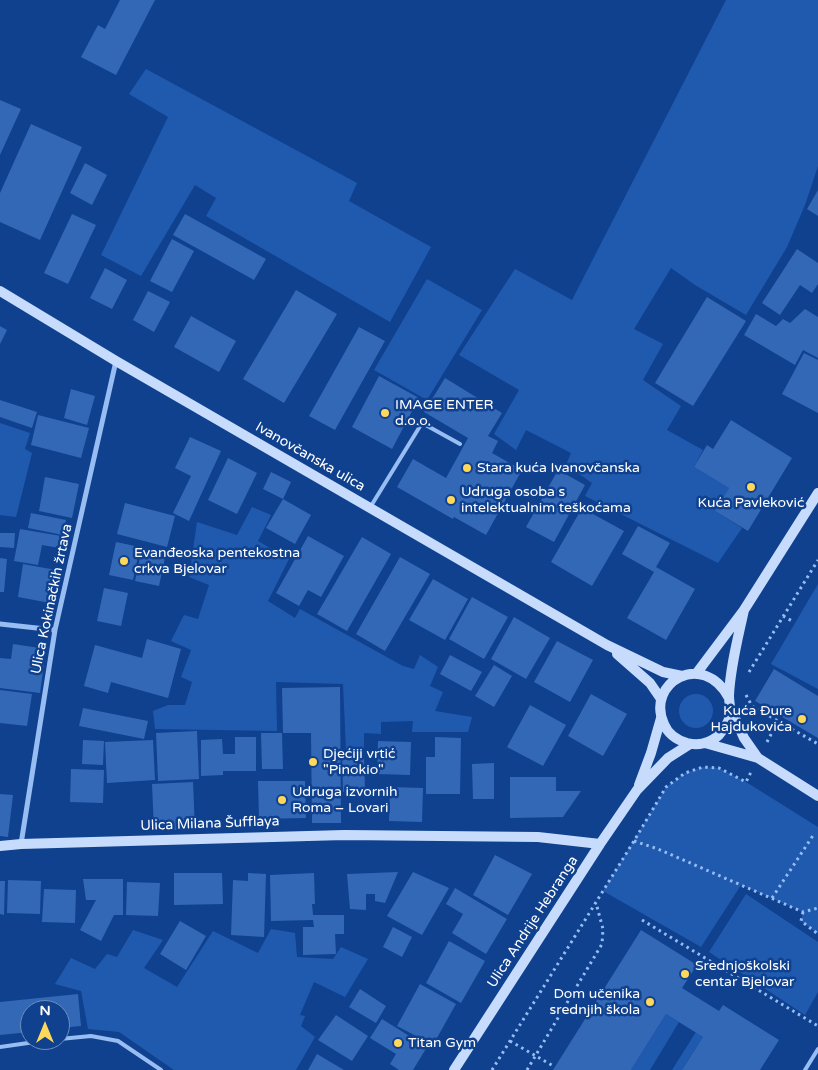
<!DOCTYPE html>
<html>
<head>
<meta charset="utf-8">
<style>
	body { margin:0 }
	#map { position:relative; width:818px; height:1070px; overflow:hidden; background:#0f418f; font-family:"Varela Round",sans-serif }
	canvas { display:block }
	.north { position:absolute; left:20px; top:1000px; width:50px; height:50px; box-sizing:border-box; background:#0f418f; border:1px solid #6f8dbc; border-radius:50%; rotate:0deg; font-size:14px; font-weight:700; line-height:20px; text-align:center; color:#fff }
	.north::after { content:''; display:block; margin:auto; width:18px; height:22px; background:#ffd75a; clip-path:polygon(50% 0,100% 100%,50% 72%,0 100%) }
</style>
</head>
<body>
<div id="map">
<canvas width="818" height="1070"></canvas>
<div class="north">N</div>
</div>
<script>
const c = document.querySelector('canvas').getContext('2d');
c.lineJoin = 'round';
function fill(path, color) { c.fillStyle = color; c.fill(path, 'evenodd'); }
function trace(path, color, width, dash) { c.strokeStyle = color; c.lineWidth = width; c.lineCap = dash ? 'butt' : 'round'; c.setLineDash(dash || []); c.stroke(path); }
function label(font, color, halo, rows, align = 'center') {
  c.font = font + ' "Varela Round",sans-serif'; c.lineWidth = 5; c.setLineDash([]); c.textBaseline = 'middle'; c.strokeStyle = halo; c.fillStyle = color; for (const [text, x, y, turn = 0] of rows) {
    c.save(); c.translate(x, y); c.rotate((+turn || 0) * Math.PI / 180); c.textAlign = isNaN(turn) ? turn : align; if (halo) c.strokeText(text, 0, 0); c.fillText(text, 0, 0); c.restore();
  }
}
fill(new Path2D(`
	M726,0H818V166L805,205L787,247L746,315L695,285L671,268L634,329L663,344L643,380L681,406L667,430L703,450L694,467L729,488L715,511L742,528L718,563L585,496L592,483L566,465L571,453L526,430L516,450L494,434L519,390L459,355L515,269L572,300Z
	M146,69L357,183L349,201L431,247L390,322L206,216L216,198L195,185L141,276L101,255L168,117L129,94Z
	M427,279L482,310L427,400L374,370Z
	M0,423L30,433L25,449L32,453L16,517L0,515Z
	M252,507L271,515L258,541L289,559L268,601L295,618L300,609L403,666L414,669L420,655L438,667L430,686L443,692L435,711L472,717L468,732H412L413,721L381,722V734L364,733V751L346,750L343,684L276,682L277,731L155,729L153,711L168,705H185L192,682L181,677L191,650L171,641L184,615L198,619L209,585L189,577L197,522L237,535Z
	M818,584V689L771,664Z
	M679 711a17 17 0 1 1 34 0a17 17 0 1 1-34 0Z
	M703,767L719,768L746,782L818,827V934L801,921L803,912L741,885L701,947L603,891L666,787L685,773Z
	M746,894L818,942V992L805,1015L709,952Z
	M271,929L295,933L297,957L333,959L341,947L368,959L345,997L314,982L300,1015L305,1016L301,1026L315,1037L296,1070H174L119,1032L88,1029L81,991L55,984L71,958L95,969L107,954L117,957L133,930L163,940L144,968L177,987L213,931L258,953Z
	M666,1014L679,1022L650,1070H631Z
	M696,1032L703,1037L682,1070H672Z`), '#205aaf');
fill(new Path2D(`
	M120,0H155L116,75L81,57L98,25L105,29Z
	M0,100L21,109L0,155Z
	M31,124L82,147L40,240L0,222V193Z
	M85,163L107,175L92,205L70,193Z
	M818,190V216L807,209Z
	M72,214L96,225L68,284L44,273Z
	M185,214L266,259L254,280L173,235Z
	M172,239L194,251L172,292L150,281Z
	M797,249L818,263V284L812,293L800,285L780,315L762,303Z
	M105,268L127,280L112,309L90,298Z
	M296,290L337,314L284,403L243,379Z
	M148,291L170,302L154,332L133,320Z
	M707,297L746,321L693,406L655,383Z
	M805,309L818,317V358L803,350L795,365L744,335L756,314L776,326L783,319L790,323Z
	M191,316L236,341L219,372L174,347Z
	M0,326L7,330L0,344Z
	M359,327L385,341L335,430L309,416Z
	M804,353L818,360V413L782,394Z
	M379,376L419,398L392,449L352,427Z
	M445,378L502,413L488,436L498,441L492,453L522,470L486,535L454,517L453,519L397,487L413,459L446,478L468,438L424,412Z
	M71,389L95,396L87,425L64,418Z
	M0,400L37,412L32,428L0,417Z
	M38,415L89,428L81,458L31,445Z
	M731,420L792,458L748,531L715,511L729,488L694,467L707,445L713,449Z
	M190,437L221,451L189,521L173,513L191,476L175,468Z
	M228,458L257,473L237,514L208,500Z
	M558,470L585,485L554,542L526,527Z
	M271,472L291,482L283,499L311,515L295,544L266,528L283,499L263,489Z
	M45,477L79,484L72,518L39,511Z
	M125,503L175,516L167,547L117,534Z
	M582,508L624,531L592,586L551,562Z
	M31,513L66,520L63,535L28,528Z
	M638,526L670,543L656,567L695,589L666,640L627,618L654,572L622,554Z
	M20,529L67,537L65,549L42,545L38,565L14,561Z
	M0,533H15L14,548L0,547Z
	M308,536L344,556L321,597L308,590L299,606L276,593Z
	M362,537L391,554L347,631L317,614Z
	M116,542L140,547L133,580L109,575Z
	M142,548L166,553L159,586L135,581Z
	M400,557L430,574L385,651L356,634Z
	M0,558L7,559L4,592H0Z
	M23,564L56,570L50,603L18,597Z
	M433,579L468,599L445,640L409,620Z
	M104,588L128,593L121,626L97,621Z
	M472,597L508,617L484,659L449,639Z
	M514,617L550,638L526,679L491,659Z
	M147,639L181,649L168,698L111,682L108,693L84,686L95,645L142,658Z
	M557,641L593,660L570,702L534,682Z
	M13,644L46,649L40,693L0,688V658L11,659Z
	M450,655L482,672L471,691L440,674Z
	M494,665L512,676L494,707L475,696Z
	M774,669L818,696V738L755,701Z
	M340,687L341,823H312L311,733H283L282,688Z
	M0,690L32,694L27,726L0,723Z
	M591,694L627,714L603,756L568,736Z
	M530,705L566,725L543,766L507,747Z
	M83,708L148,721L144,739L79,726Z
	M197,731L199,779L158,781L156,733Z
	M261,733H282L283,769H262Z
	M235,737H256V771H223V775L201,776V740L222,739L223,754H235Z
	M435,737L461,738L460,794H426V757H435Z
	M83,740L104,741L103,765L82,764Z
	M153,740L155,780L107,783L105,742Z
	M378,741L411,742L410,775L377,774Z
	M364,755L365,791L343,792L342,756Z
	M494,763V799H473L472,764Z
	M71,769L104,770L103,803L70,802Z
	M510,777H556V791H581L563,817L510,818Z
	M258,781H305L306,818L259,819Z
	M193,782L195,829L154,831L152,784Z
	M390,787L423,788L422,822L389,821Z
	M0,794L13,795L8,837L0,836Z
	M495,855L532,874L508,915L473,895Z
	M398,872L385,903L375,901V894H366V910L350,909L347,874Z
	M413,872L449,888L422,935L387,916Z
	M174,873H222L223,904L174,905Z
	M248,873L266,874L264,937L231,935L233,880L248,881Z
	M314,873L315,904H312L313,915H344V934H335L336,954L303,955V927H314L313,920L271,921L270,875Z
	M83,879H123V915H114L101,941L80,930L96,900H86Z
	M8,880L41,881L40,914L7,913Z
	M0,881H5L4,915L0,914Z
	M127,882L160,883L158,916L126,915Z
	M455,888L507,919L486,954L452,933L463,914L446,904Z
	M44,889L76,890L75,923L42,922Z
	M180,921L206,936L186,970L160,954Z
	M393,927L412,937L402,957L383,947Z
	M641,930L697,965L682,988L719,1011L723,1005L779,1040L760,1070H682L703,1037L666,1014L631,1070H553Z
	M449,941L485,961L461,1003L426,983Z
	M420,984L456,1004L433,1045L397,1026Z
	M360,989L386,1006L376,1023L349,1007Z
	M78,994L81,1026L60,1028V1010H30V1032L0,1035V1002Z
	M336,1015L368,1036L352,1061L318,1040Z
	M382,1019L427,1047L413,1070H399L390,1064L396,1054L370,1038Z
	M317,1054L344,1070H308Z`), '#3368b7');
trace(new Path2D(`
	M783,616L794,622
	M749,672L818,560
	M746,695L752,706L818,744
	M767,742L778,721
	M634,841L658,849L803,912L818,908
	M772,898L814,834
	M803,912L801,921L818,934
	M642,920L818,1026
	M510,1041L555,1067
	M492,1070L634,841L666,787L685,773L703,767L719,768L746,782L751,772
	M527,1070L602,944L603,929L596,903`), '#97bdf3', 3, [2.5, 4]);
trace(new Path2D(`
	M371,506L422,423L460,444
	M60,1039L91,1036L118,1041L161,1070
	M0,1047L49,1040
	M805,1070L818,1049`), '#97bdf3', 4);
trace(new Path2D(`
	M0,624L55,630
	M21,844L55,630L116,361`), '#97bdf3', 5);
trace(new Path2D(`
	M0,291L116,361L607,645L663,672L682,676
	M617,654L650,683L661,699
	M696,674L744,610L818,493
	M729,698C703,649 645,683 664,724C668,734 677,740 687,743C698,746 710,743 719,735C723,730 727,725 729,719C732,711 729,704 729,696C730,668 738,638 744,610
	M731,709L744,738L758,758
	M705,743L758,758L818,796
	M639,785L651,753L661,718
	M0,846L21,844L344,835L538,837L600,844
	M454,1070L600,844L637,790L668,758L690,744`), '#c7dcfd', 10);
for (const [x, y, r, color] of [
	[385,413,5,"#ffd75a"],
	[467,468,5,"#ffd75a"],
	[751,487,5,"#ffd75a"],
	[451,500,5,"#ffd75a"],
	[124,561,5,"#ffd75a"],
	[802,719,5,"#ffd75a"],
	[313,762,5,"#ffd75a"],
	[282,800,5,"#ffd75a"],
	[685,974,5,"#ffd75a"],
	[650,1002,5,"#ffd75a"],
	[398,1043,5,"#ffd75a"]
]) { const dot = new Path2D(); dot.arc(x, y, r, 0, 2 * Math.PI); c.fillStyle = color; c.fill(dot); trace(dot, '#0f418f', 2); }
label('14px', '#fff', '#0f418f', [
	["IMAGE ENTER",395,405],
	["d.o.o.",395,421],
	["Stara kuća Ivanovčanska",477,468],
	["Udruga osoba s",461,492],
	["intelektualnim teškoćama",461,508],
	["Kuća Pavleković",751,503,"center"],
	["Evanđeoska pentekostna",134,553],
	["crkva Bjelovar",134,569],
	["Kuća Đure",792,711,"right"],
	["Hajdukovića",792,727,"right"],
	["Djećiji vrtić",323,754],
	["\"Pinokio\"",323,770],
	["Udruga izvornih",292,792],
	["Roma – Lovari",292,808],
	["Srednjoškolski",695,966],
	["centar Bjelovar",695,982],
	["Dom učenika",640,994,"right"],
	["srednjih škola",640,1010,"right"],
	["Titan Gym",408,1043]
], 'left');
label('14px', '#fff', '#0f418f', [
	["Ivanovčanska ulica",310,457,30],
	["Ulica Kokinačkih žrtava",52,599,-78],
	["Ulica Milana Šufflaya",210,824,-2],
	["Ulica Andrije Hebranga",533,922,-57]
]);
</script>
</body>
</html>
